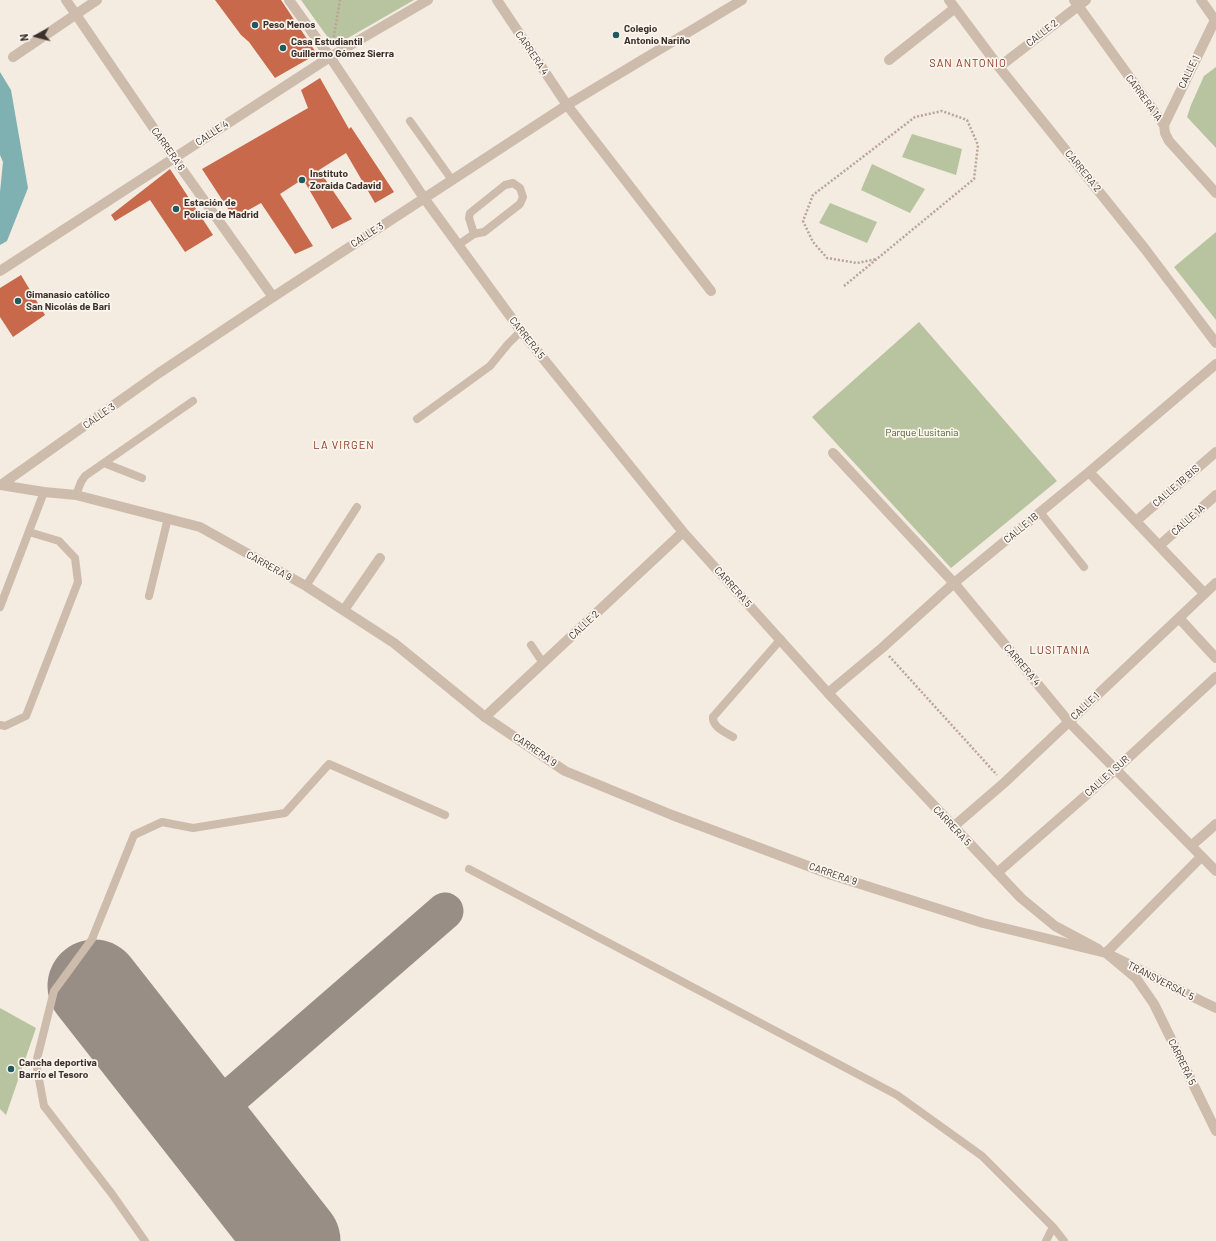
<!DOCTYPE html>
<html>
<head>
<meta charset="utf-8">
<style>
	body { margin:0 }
	#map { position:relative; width:1216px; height:1241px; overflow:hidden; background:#f4ebe1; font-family:Barlow,sans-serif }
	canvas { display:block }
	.north { position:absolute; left:16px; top:16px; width:40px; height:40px; -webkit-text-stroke:3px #fbf5ee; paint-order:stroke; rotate:263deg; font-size:11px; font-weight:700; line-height:16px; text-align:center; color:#3b302b }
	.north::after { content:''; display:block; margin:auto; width:14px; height:18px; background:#3b302b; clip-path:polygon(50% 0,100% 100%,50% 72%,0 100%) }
</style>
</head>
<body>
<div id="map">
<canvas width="1216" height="1241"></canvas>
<div class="north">N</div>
</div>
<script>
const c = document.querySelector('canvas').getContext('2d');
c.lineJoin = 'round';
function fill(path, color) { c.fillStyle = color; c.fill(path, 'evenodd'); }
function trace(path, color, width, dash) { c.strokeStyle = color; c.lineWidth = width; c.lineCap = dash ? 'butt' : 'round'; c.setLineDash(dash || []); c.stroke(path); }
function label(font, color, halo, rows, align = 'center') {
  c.font = font + ' Barlow,sans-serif'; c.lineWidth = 3.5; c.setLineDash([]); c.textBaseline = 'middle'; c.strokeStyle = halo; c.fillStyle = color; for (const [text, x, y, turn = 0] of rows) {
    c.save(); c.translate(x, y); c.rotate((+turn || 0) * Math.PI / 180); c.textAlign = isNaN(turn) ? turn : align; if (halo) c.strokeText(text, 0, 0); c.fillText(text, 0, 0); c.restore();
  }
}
fill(new Path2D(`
	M301,0H414L334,46Z
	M1216,67V148L1187,117L1191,105L1204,76Z
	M912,134L962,149L956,175L902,157Z
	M872,164L925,189L910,213L861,190Z
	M830,203L877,222L867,243L819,223Z
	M1216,232V320L1174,267Z
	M919,322L1057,481L951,568L812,417Z
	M0,1008L36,1028L6,1115L0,1109Z`), '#b8c4a0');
fill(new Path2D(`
	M0,72L11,90L28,188L7,241L0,245V192L3,162L0,155Z`), '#7fb0b2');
trace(new Path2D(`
	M201,1123L445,911`), '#988e86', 37);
trace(new Path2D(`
	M94,986L294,1241`), '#988e86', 93);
fill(new Path2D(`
	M215,0H281L317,54L275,78L249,42L241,35Z
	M320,78L349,129L351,127L394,192L375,203L346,153L319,170L352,219L332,229L303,179L280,194L313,246L295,254L261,203L234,218L202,169L308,108L301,90Z
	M170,169L213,235L185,252L150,200L115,221L111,215Z
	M21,275L45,315L13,337L0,317V288Z`), '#c8694b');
trace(new Path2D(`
	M333,41L340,0
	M844,286L974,179L978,145L967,120L942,111L915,117L813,195L803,221L813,242L827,258L857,263L877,259
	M889,656L997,775`), '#b9a596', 2.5, [2, 2]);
trace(new Path2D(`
	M410,121L452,180
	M458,245L474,234L469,218L470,213L505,185L513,183L520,188L523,197L520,204L484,232L474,234
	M417,419L490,366L508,344L521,331
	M104,463L142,478
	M76,495L81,482L85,476L193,401
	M1040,512L1084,567
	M306,586L357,507
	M149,596L168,518
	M0,607L44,492
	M531,645L543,663
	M0,725L5,726L26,716L78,582L75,558L59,541L29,532
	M733,737C725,732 712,727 713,717L781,639
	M469,869L897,1095L982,1156L1053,1227L1064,1241
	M145,1241L112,1194L44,1106L36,1063L54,991L92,939L134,835L162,822L193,828L285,813L329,764L445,815
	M1046,1241L1053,1227`), '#cdbbac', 8);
trace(new Path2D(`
	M66,0L174,158L273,297
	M289,0L330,57L424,198L521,331L683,532L828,693L1021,898L1055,926L1098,949
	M497,0L567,105L711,291
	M949,0L999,67L1145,249L1216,343
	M1074,0L1164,125L1165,133L1169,141L1216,193
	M13,57L97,0
	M889,60L955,8
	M999,67L1086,0
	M1164,125L1215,20L1201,0
	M0,271L330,57L428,0
	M833,453L954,583L1069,722L1216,871
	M1089,472L1204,593
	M1,485L159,373L273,297L567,105L742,0
	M1136,521L1216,452
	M1160,545L1216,495
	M344,610L380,558
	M1179,618L1216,658
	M828,693L882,648L954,583L1089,472L1216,364
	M485,717L683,532
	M953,827L1004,783L1216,583
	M1191,846L1216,824
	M997,873L1115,770L1216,677
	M1106,953L1201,857
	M1112,956C1148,973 1181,992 1216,1008`), '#cdbbac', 10);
trace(new Path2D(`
	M0,485L44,492L76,495L200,527L306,586L394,643L485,717L565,771L672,815L832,875L983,923L1106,953L1136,978L1154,1004L1216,1131`), '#cdbbac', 10);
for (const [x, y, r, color] of [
	[255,25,4,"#1f5a5e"],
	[616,35,4,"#1f5a5e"],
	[283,48,4,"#1f5a5e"],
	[302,180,4,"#1f5a5e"],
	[176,209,4,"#1f5a5e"],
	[18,301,4,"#1f5a5e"],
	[11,1069,4,"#1f5a5e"]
]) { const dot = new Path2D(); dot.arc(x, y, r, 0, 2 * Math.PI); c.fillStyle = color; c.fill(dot); trace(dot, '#fbf5ee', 1.5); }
label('bold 10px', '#3b302b', '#fbf5ee', [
	["Peso Menos",263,25],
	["Colegio",624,29],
	["Antonio Nariño",624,41],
	["Casa Estudiantil",291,42],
	["Guillermo Gómez Sierra",291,54],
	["Instituto",310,174],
	["Zoraida Cadavid",310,186],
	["Estación de",184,203],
	["Policia de Madrid",184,215],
	["Gimanasio católico",26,295],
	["San Nicolás de Bari",26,307],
	["Cancha deportiva",19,1063],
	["Barrio el Tesoro",19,1075]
], 'left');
label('10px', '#3b302b', '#fbf5ee', [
	["CALLE 2",1042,33,-38],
	["CARRERA 4",532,53,56],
	["CALLE 1",1189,72,-64],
	["CARRERA 1A",1144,98,54],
	["CALLE 4",212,133,-33],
	["CARRERA 6",168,149,55],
	["CARRERA 2",1083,171,51],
	["CALLE 3",367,235,-33],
	["CARRERA 5",527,338,52],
	["CALLE 3",99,416,-35],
	["CALLE 1B BIS",1176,486,-41],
	["CALLE 1A",1188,520,-42],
	["CALLE 1B",1021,528,-40],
	["CARRERA 9",269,566,29],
	["CARRERA 5",733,587,48],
	["CALLE 2",584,625,-43],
	["CARRERA 4",1022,665,50],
	["CALLE 1",1085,706,-43],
	["CARRERA 9",535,750,34],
	["CALLE 1 SUR",1107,776,-42],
	["CARRERA 5",952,826,47],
	["CARRERA 9",833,874,19],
	["TRANSVERSAL 5",1161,981,27],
	["CARRERA 5",1182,1062,64]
]);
label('10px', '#4a5a2e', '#fbf5ee', [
	["Parque Lusitania",922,433]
]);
c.letterSpacing = '1px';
label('11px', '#8c3b22', '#fbf5ee', [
	["SAN ANTONIO",968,63],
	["LA VIRGEN",344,445],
	["LUSITANIA",1060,650]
]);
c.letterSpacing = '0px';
</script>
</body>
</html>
